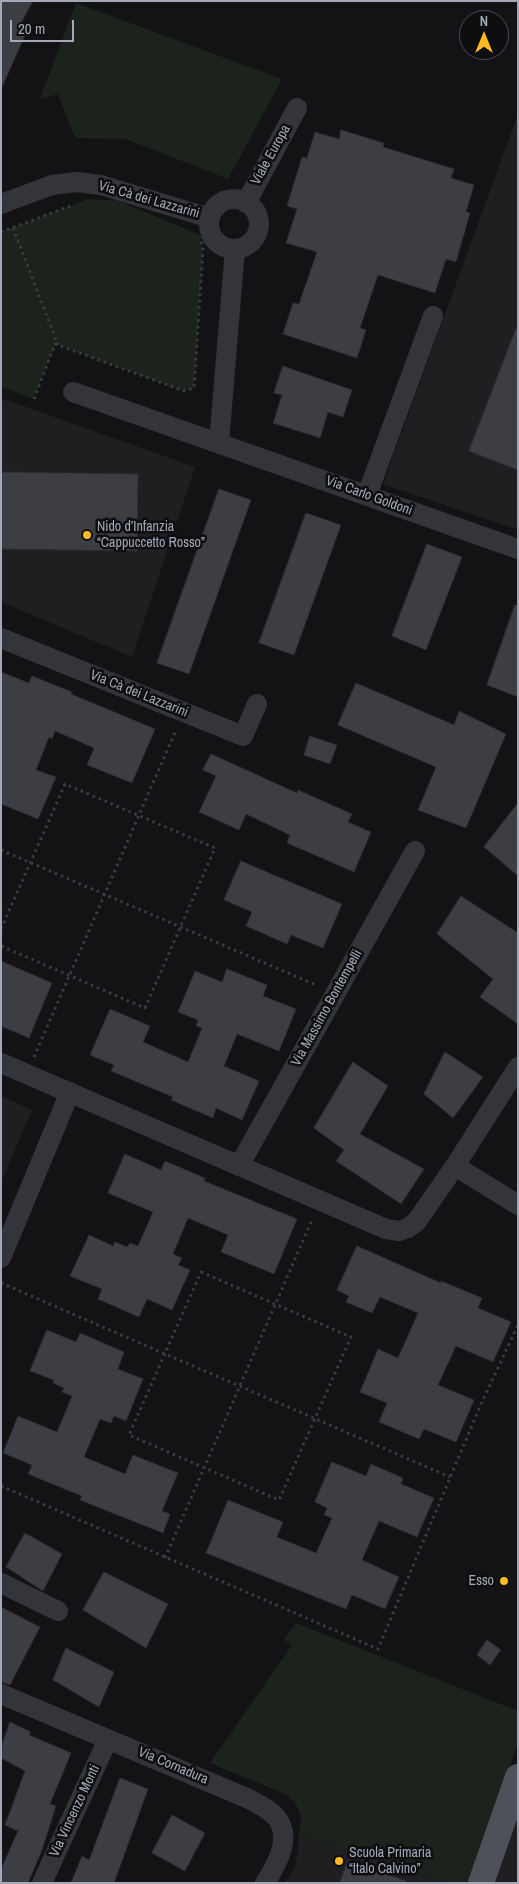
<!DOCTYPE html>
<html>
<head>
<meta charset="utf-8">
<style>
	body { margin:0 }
	#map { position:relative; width:519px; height:1884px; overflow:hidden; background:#131315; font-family:"Archivo Narrow",sans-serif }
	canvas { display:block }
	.frame { position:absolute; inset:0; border:2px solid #a3a9b7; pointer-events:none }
	.north { position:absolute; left:459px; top:10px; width:50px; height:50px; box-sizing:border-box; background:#0e0e10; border:1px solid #4a4c53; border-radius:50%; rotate:0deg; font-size:14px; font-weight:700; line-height:20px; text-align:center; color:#a3a9b7 }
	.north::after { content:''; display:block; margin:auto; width:18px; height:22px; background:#ffba21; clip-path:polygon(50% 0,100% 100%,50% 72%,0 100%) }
	.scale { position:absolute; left:10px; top:20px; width:64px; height:22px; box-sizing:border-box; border:2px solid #a3a9b7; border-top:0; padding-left:6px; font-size:15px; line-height:18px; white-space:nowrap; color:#a3a9b7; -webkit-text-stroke:4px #0e0e10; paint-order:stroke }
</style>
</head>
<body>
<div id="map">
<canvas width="519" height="1884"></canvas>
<div class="frame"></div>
<div class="north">N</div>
<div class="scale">20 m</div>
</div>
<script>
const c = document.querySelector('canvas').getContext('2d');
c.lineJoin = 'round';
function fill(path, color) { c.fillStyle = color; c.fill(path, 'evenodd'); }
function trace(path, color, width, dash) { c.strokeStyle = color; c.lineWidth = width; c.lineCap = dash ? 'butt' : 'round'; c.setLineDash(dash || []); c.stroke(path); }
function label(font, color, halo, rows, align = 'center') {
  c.font = font + ' "Archivo Narrow",sans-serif'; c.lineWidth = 5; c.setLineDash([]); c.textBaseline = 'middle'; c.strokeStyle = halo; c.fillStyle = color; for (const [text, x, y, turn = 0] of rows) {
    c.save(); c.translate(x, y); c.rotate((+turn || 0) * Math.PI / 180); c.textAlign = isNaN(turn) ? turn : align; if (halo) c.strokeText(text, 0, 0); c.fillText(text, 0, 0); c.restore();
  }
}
fill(new Path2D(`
	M518,114V530L383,484Z
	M1,398L195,467L132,657L1,602Z
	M1,1096L32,1110L1,1183Z
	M518,1771V1883H479Z
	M299,1834L449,1883H285L294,1869L298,1853Z`), '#1f1f22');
fill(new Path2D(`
	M76,3L282,79L228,179L126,139L75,138L58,94L40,99Z
	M88,199L119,201L200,235L203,249L194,388L184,391L55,344L34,399L1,387V232Z
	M296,1623L518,1711V1743L469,1883H449L299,1834C303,1816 301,1806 285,1794L210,1763L292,1645L284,1640Z`), '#1b231c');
const building = new Path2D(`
	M1,1H33L20,25L27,31L1,89Z
	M341,130L384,143L383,147L454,169L451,178L474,185L466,212L470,213L456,262L446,259L435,293L378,275L360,328L366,330L357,358L283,334L293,303L299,304L317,252L286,243L297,209L287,206L302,157L307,158L315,132L339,139Z
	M516,329H518V470L469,451Z
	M283,366L352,390L343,417L328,412L320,438L273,423L282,395L274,393Z
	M1,472L138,474L137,551L1,549Z
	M219,489L251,500L189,674L157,663Z
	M306,513L341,525L294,655L259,643Z
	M427,544L462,557L426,650L392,636Z
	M515,605H518V697L487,685Z
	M1,672L29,683L32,676L72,692L71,694L155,729L132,783L87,765L94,748L55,731L52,739L49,737L36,770L56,777L38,819L1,804Z
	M356,683L454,725L459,711L506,734L466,828L418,810L436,767L338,725Z
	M310,736L337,745L330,764L304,755Z
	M211,754L297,793L298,790L352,814L348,822L371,832L354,872L287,843L290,835L246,814L239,830L199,812L216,776L203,770Z
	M518,803V876L484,847Z
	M241,861L342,904L323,948L291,935L287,944L246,926L252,912L224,900Z
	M461,896L518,933V1024L480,997L493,979L437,934Z
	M1,961L52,983L29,1038L1,1026Z
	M227,969L267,985L263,996L296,1009L279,1051L237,1034L224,1066L259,1081L242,1120L216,1108L213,1118L171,1100L173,1097L111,1071L114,1065L90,1055L110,1009L150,1026L143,1042L188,1062L202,1028L196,1026L198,1020L178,1012L195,971L222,982Z
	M445,1052L483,1077L453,1118L424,1094Z
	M353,1062L388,1086L360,1134L424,1169L401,1204L336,1161L344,1150L314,1128Z
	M125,1154L161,1170L165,1161L205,1178L204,1181L297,1219L274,1274L221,1252L228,1235L188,1218L173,1254L182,1258L178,1265L190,1270L172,1310L147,1299L139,1317L98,1299L102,1289L70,1276L89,1235L113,1246L115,1242L127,1247L130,1243L138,1246L153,1212L108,1193Z
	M357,1246L441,1283V1281L482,1298L478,1308L511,1322L493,1362L456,1346L438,1385L474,1400L456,1442L424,1429L419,1439L379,1422L387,1403L360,1392L378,1349L398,1358L418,1313L380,1297L372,1313L346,1302L349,1296L337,1290Z
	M47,1330L76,1342L80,1333L124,1352L118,1369L143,1379L126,1421L114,1416L111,1423L100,1419L84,1457L125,1474L133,1455L178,1473L162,1511L170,1514L163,1533L80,1500L82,1496L28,1474L32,1465L3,1453L18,1416L57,1432L72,1396L62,1392L64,1388L53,1383L54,1380L30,1371Z
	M332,1462L366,1476L371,1464L403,1478L401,1484L434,1498L417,1537L379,1521L362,1560L399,1577L385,1609L352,1595L346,1609L206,1553L228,1500L283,1522L277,1537L316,1553L332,1518L324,1515L327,1508L315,1502Z
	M25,1533L62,1554L43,1591L6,1567Z
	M104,1572L168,1604L146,1648L83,1610Z
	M1,1607L40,1627L10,1685L1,1682Z
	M487,1640L501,1650L490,1665L477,1655Z
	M66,1648L114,1672L99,1707L53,1680Z
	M10,1722L31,1732L29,1735L71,1753L50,1804L56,1806L42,1850L28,1883H1V1869L18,1831L5,1825L25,1771L1,1758V1748Z
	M120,1778L148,1789L114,1883H71L82,1856L89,1860Z
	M172,1815L205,1833L185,1871L152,1853Z
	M348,1860L406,1881V1883H340Z`);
fill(building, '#3c3e43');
trace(building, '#2d2d31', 1);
trace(new Path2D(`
	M13,228L58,345
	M1,232L73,205
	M34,399L55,344L184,391L194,388L203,249L201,237
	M1,850L316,985
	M1,929L65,784L215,848L145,1008L1,946
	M34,1057L176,730
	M201,1272L351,1337L279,1500L129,1435Z
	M1,1283L450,1477
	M1,1486L378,1649L482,1402L518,1325
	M165,1558L312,1220`), '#3a3c42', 3, [2.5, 4]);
trace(new Path2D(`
	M209 224a25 25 0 1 1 50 0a25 25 0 1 1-50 0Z
	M246,203L297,108
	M1,204L52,185L77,182L101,185L210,218
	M73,392L518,549
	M219,443L235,249
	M367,495L433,316
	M1,638L243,736L257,704
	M1,1063L386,1229L399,1231L408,1228L417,1221L455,1166L518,1067
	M239,1166L415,851
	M455,1166L518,1205
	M1,1258L70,1092
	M1,1583L58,1611
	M1,1694L249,1799C260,1805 275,1812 280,1823C290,1843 275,1867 265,1883
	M42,1883L108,1739`), '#34353a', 20);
trace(new Path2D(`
	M481,1883L518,1777`), '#4f515a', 26);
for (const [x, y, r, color] of [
	[87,535,5,"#ffba21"],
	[504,1581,5,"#ffba21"],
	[339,1861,5,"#ffba21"]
]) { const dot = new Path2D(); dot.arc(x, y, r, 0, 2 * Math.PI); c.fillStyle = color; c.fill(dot); trace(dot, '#0e0e10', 2); }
label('14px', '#a3a9b7', '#0e0e10', [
	["Viale Europa",271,155,-61],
	["Via Cà dei Lazzarini",149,200,16],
	["Via Carlo Goldoni",369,496,20],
	["Via Cà dei Lazzarini",139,694,22],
	["Via Massimo Bontempelli",327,1008,-61],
	["Via Cornadura",173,1766,23],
	["Via Vincenzo Monti",75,1811,-65]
]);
label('14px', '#a3a9b7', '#0e0e10', [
	["Nido d’Infanzia",97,527],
	["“Cappuccetto Rosso”",97,543],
	["Esso",494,1581,"right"],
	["Scuola Primaria",349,1853],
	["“Italo Calvino”",349,1869]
], 'left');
</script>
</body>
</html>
